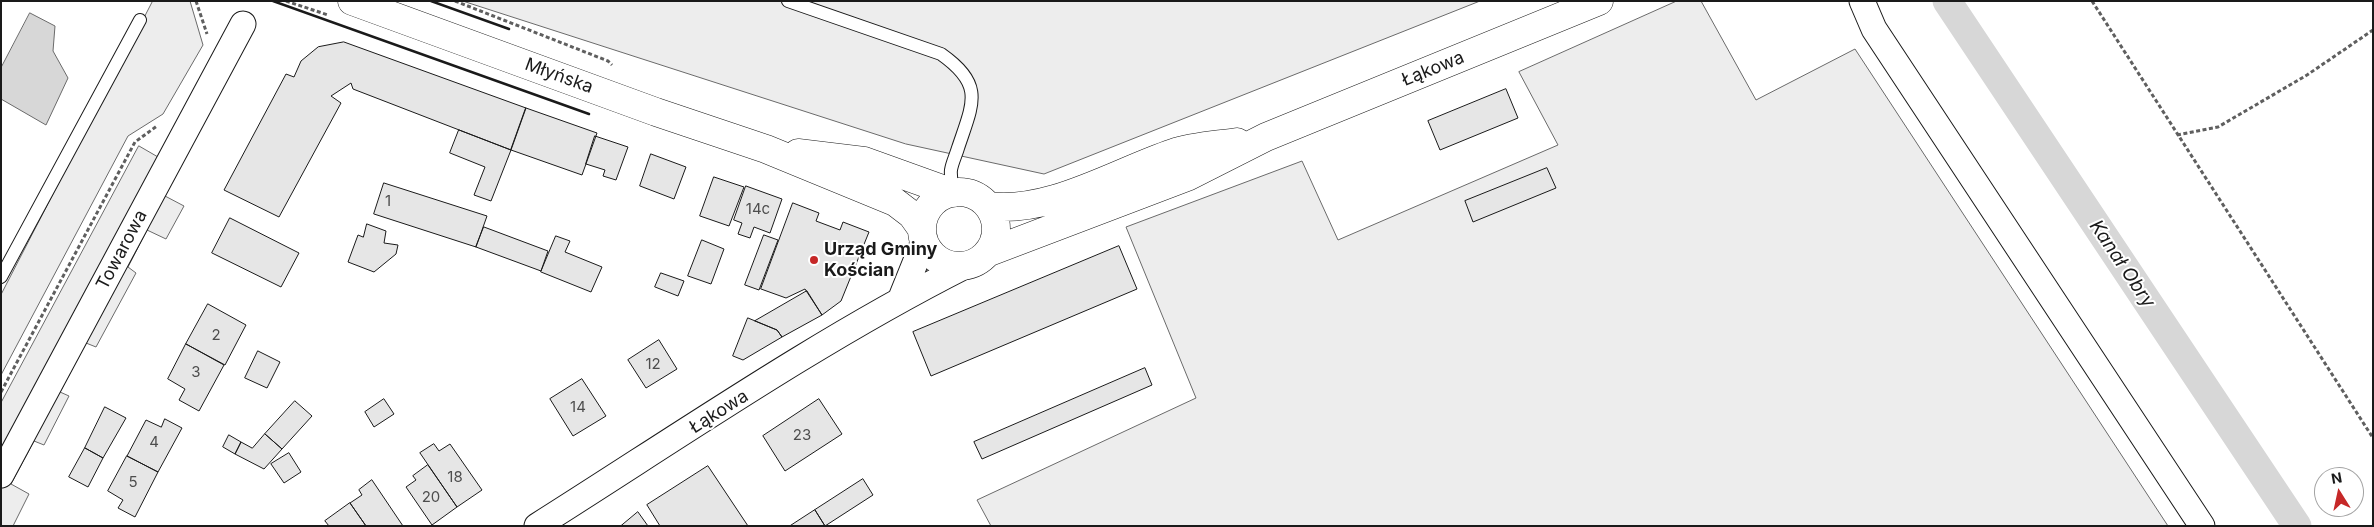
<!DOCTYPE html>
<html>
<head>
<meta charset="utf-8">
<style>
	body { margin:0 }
	#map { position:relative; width:2374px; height:527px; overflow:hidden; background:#fff; font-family:Inter,sans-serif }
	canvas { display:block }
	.frame { position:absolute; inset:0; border:2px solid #1a1a1a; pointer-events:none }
	.north { position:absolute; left:2314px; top:467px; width:50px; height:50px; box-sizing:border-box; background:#fff; border:1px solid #a3a3a3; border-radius:50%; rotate:350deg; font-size:14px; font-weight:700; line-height:20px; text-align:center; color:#1a1a1a }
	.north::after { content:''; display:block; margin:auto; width:18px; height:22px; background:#c62828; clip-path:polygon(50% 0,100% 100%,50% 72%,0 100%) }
</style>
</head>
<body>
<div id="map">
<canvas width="2374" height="527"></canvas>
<div class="frame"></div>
<div class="north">N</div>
</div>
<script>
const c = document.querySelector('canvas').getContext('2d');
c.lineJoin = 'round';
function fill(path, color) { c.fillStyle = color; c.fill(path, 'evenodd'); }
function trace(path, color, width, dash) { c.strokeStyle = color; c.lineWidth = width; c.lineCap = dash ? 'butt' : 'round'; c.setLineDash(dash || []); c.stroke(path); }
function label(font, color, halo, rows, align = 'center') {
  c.font = font + ' Inter,sans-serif'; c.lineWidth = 4; c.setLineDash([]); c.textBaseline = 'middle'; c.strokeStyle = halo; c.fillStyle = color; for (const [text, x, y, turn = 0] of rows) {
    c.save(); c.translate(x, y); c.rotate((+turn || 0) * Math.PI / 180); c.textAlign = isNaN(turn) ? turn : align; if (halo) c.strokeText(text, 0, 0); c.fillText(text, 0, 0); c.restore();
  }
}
const built = new Path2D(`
	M153,1H190L203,45L163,114L128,136L1,375V295Z
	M463,1H1480L1044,174L906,144Z
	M1677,1H1701L1756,100L1855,49L2168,526H991L977,500L1196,398L1126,227L1302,161L1338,240L1558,145L1519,72Z
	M139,146L158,157L165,196L184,206L166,239L147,230L128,267L136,273L96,347L86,343L60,392L69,396L44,445L34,441L11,484L29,494L13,526H1V403Z`);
fill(built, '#ededed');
trace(built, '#6a6a6a', 1);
const water = new Path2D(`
	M30,13L55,26L53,51L68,78L46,125L1,99V68Z`);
fill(water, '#d7d7d7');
trace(water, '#6a6a6a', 1);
trace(new Path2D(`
	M1947,1L2297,526`), '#d7d7d7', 29);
const building = new Path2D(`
	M344,42L526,108L511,150L353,89L351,83L331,96L341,103L279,217L224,190L286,74L294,77L301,61L318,47Z
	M1506,89L1518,118L1440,150L1428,121Z
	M526,108L597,133L582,175L511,150Z
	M459,130L511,150L491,201L474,195L485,167L450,153Z
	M595,136L628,147L616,180L603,176L605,170L586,164Z
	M651,154L686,167L674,199L640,186Z
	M1547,168L1556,188L1473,222L1465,201Z
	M714,177L744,187L729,226L700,216Z
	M384,183L487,216L476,247L374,214Z
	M746,186L782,199L770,233L754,227L750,238L738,234L742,223L734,220Z
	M793,203L819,213L816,221L840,230L843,222L869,232L841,301L822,315L805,289L786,298L761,289Z
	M230,218L299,253L281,287L212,253Z
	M367,224L386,231L384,243L398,245L396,254L374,272L348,262L358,235L363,237Z
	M484,227L548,251L541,271L476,247Z
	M764,235L778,240L759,290L745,285Z
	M556,236L570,241L565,252L602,267L591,292L541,272Z
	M702,240L724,249L711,284L688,276Z
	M1119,246L1137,289L931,376L913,332Z
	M661,273L684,281L678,296L655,287Z
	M807,291L822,315L782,337L777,330L755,321Z
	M208,304L246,325L225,365L186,344Z
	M748,318L777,330L782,337L743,360L733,356Z
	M659,340L677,369L646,388L628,360Z
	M186,344L224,365L199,411L179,400L185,389L168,379Z
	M258,351L280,362L267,388L245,378Z
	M1145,368L1152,385L982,459L974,442Z
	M582,379L606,416L573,436L550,399Z
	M384,399L394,414L374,427L365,412Z
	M819,399L842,434L785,471L763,436Z
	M295,401L312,416L282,449L265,434Z
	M105,407L126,418L103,458L85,448Z
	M165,419L182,428L158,472L127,456L146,420L161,427Z
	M265,434L282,449L264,469L235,454L241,442L252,448Z
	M229,435L241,442L235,454L223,447Z
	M434,444L439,451L450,444L482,490L457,507L420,453Z
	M85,448L103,458L88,487L69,477Z
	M289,453L301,472L284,483L271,464Z
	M127,456L158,472L135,517L118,508L123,500L108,491Z
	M428,465L457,507L432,525L406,487L416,480L413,476Z
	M708,466L748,526H660L647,505Z
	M863,479L873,495L825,526L815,510Z
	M372,480L403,526H366L350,503L362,495L359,490Z
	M350,503L366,526H329L325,521Z
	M815,510L825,526H790Z
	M638,512L648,526H621Z`);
fill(building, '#e6e6e6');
trace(building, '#1a1a1a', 1);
const service = new Path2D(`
	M788,1L941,54C985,85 973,103 958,148C956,155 952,163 951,170C950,177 953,186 953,193
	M1,277L140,20`);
const minor = new Path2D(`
	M1862,1L1874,29L2202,526
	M901,298L924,241
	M1,475L243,24
	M537,526C678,437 817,341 965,266`);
const tertiary = new Path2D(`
	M352,1L656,112L766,149L895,202L912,215L922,229
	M798,153L864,161L953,193
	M922 229a37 37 0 1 1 74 0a37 37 0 1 1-74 0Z
	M988,206C1050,214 1116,172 1173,153C1193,146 1217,145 1237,142
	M987,253L1187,177L1266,137L1599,1`);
trace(service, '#1a1a1a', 14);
trace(minor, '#1a1a1a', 27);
trace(tertiary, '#1a1a1a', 29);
trace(new Path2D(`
	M196,1L207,34
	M286,1L328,15
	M455,1L608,61L612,65
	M2092,1L2373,438
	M2177,135L2218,127L2307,75L2373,30
	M1,392L135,142L157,126`), '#5f5f5f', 3, [4, 2.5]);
trace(service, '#fff', 12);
trace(minor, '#fff', 25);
trace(tertiary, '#fff', 28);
trace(new Path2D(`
	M273,1L589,114
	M431,1L509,29`), '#1a1a1a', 2.5);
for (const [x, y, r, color] of [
	[814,260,5,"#c62828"]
]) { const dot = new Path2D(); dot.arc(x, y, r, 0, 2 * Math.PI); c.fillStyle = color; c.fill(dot); trace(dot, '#fff', 2); }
label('15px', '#4d4d4d', null, [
	["1",388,201],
	["14c",758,209],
	["2",216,335],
	["12",653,364],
	["3",196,372],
	["14",578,407],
	["23",802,435],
	["4",154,442],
	["18",455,477],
	["5",133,482],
	["20",431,497]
]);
label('18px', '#1a1a1a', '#fff', [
	["Łąkowa",1433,69,-22],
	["Młyńska",559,76,20],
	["Towarowa",122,250,-62],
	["Łąkowa",719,412,-32]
]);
label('bold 18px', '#1a1a1a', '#fff', [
	["Urząd Gminy",824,250],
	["Kościan",824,271]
], 'left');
label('italic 19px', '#1a1a1a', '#fff', [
	["Kanał Obry",2122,264,56]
]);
</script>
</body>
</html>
